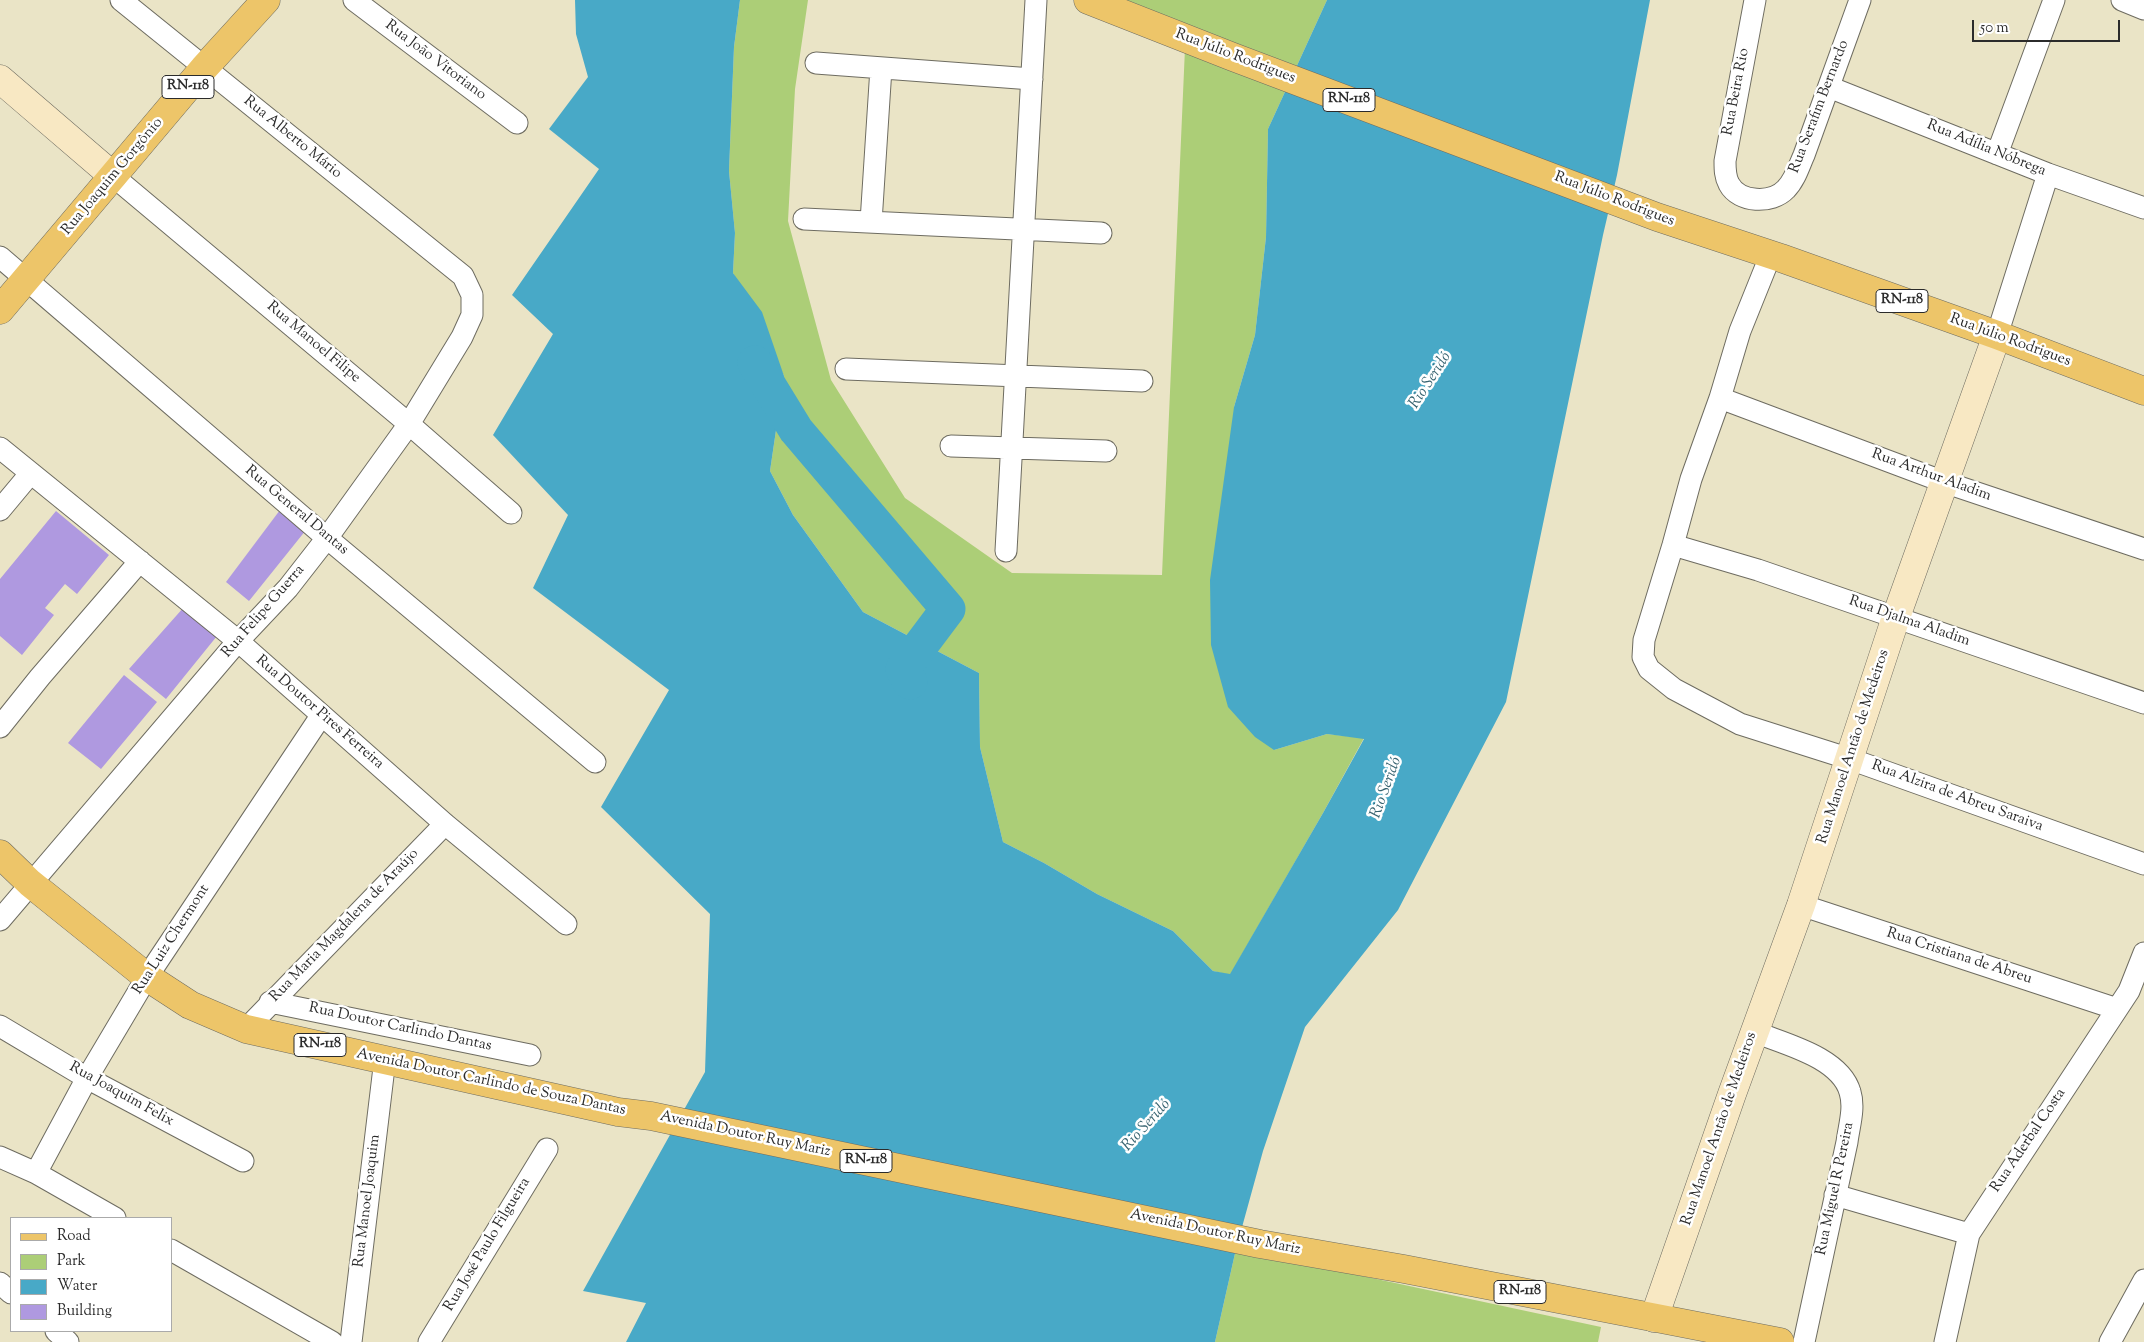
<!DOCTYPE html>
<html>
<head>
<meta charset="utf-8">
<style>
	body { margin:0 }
	#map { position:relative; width:2144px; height:1342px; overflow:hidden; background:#eae4c6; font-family:"Sorts Mill Goudy",serif }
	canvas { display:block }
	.legend { position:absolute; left:10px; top:1217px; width:162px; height:115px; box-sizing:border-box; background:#fff; border:1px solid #aaa; margin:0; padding:6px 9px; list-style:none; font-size:15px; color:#2b2b2b }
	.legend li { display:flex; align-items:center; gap:10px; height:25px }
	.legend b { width:25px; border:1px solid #aaa }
	.scale { position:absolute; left:1972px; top:20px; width:148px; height:22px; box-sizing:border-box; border:2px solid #2b2b2b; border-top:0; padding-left:6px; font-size:15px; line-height:18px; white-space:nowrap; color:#2b2b2b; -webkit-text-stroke:4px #fff; paint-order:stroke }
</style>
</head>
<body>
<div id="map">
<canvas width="2144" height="1342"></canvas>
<ul class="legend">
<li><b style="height:6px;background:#edc569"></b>Road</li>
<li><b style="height:14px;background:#acce77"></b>Park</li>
<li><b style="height:14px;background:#48a9c7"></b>Water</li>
<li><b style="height:14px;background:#af99e0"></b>Building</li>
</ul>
<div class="scale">50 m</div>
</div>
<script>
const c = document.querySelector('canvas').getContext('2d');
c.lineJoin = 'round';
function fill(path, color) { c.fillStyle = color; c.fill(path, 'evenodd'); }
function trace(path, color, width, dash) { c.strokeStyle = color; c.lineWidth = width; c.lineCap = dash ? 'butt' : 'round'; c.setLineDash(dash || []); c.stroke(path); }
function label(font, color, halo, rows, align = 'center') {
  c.font = font + ' "Sorts Mill Goudy",serif'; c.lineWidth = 5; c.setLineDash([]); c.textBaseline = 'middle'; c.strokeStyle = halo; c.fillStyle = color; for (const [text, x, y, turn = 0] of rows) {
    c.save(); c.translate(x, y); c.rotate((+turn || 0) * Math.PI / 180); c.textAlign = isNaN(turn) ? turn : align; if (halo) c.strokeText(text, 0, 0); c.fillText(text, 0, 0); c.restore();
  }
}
fill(new Path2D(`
	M740,0H808L795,89L788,221L831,380L905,498L1012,573L1162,575L1185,48L1074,0H1327L1268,129L1266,237L1255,335L1234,407L1274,750L1327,734L1364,738L1323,813L1230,975L1213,971L1173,931L1097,894L1044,863L1003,842L980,747L979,673L863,612L793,515L770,471L784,376L733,273L735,233L729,171L734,47Z
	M1236,1249L1601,1327L1598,1342H1215Z`), '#acce77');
fill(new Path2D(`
	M575,0H740L734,47L729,171L735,233L733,273L762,312L784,376L770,471L793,515L863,612L979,673L980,747L1003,842L1044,863L1097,894L1173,931L1213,971L1230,974L1323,813L1364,739L1327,734L1274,750L1255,737L1228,707L1211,645L1210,580L1234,407L1255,335L1266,237L1268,129L1327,0H1650L1617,175L1603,235L1506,702L1398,910L1305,1027L1263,1151L1236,1249L1215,1342H626L646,1303L583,1291L705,1072L710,914L601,807L669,690L533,588L568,515L493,435L553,334L512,295L599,169L549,129L588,77L576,34Z`), '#48a9c7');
trace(new Path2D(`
	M755,363L796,430L948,609L903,669L910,682`), '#48a9c7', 35);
fill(new Path2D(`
	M280,510L306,530L249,601L226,582Z
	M56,511L109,555L77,594L65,584L45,608L54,615L22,655L0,636V579Z
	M184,607L217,636L166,699L129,669Z
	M124,675L157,702L101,769L68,743Z`), '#af99e0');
const street = new Path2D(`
	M354,0L517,123
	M1755,0L1725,161C1725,169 1725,177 1729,184C1739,203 1772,204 1786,189C1795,180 1799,166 1804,155L1860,0
	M2122,0L2144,9
	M816,63L1032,79
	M1829,87L2048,174L2144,208
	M1997,154L2054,0
	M113,176L409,424L511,513
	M804,219L1101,233
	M871,222L881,68
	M1771,254L1740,331L1720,398L1691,479L1673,545L1644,640L1643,657L1649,669L1674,689L1740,724L1850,759L2144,864
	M0,257L327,538L595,762
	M1997,335L2048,174
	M846,369L1142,381
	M1720,398L1944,482L2144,549
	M951,446L1106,451
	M0,448L238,641L445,824L566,924
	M0,510L30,474
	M1673,545L1758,570L2144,703
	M1006,551L1036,0
	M0,727L40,677L140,561
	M1801,905L2117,1009
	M0,920L238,641L288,588L327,538L409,424L462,337L472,315V295L463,276L121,0
	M270,1002L530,1055
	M0,1026L87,1078L243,1161
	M246,1029L445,824
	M1755,1032C1784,1044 1840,1057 1850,1092C1855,1108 1849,1126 1847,1142L1804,1342
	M0,1157L36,1173L115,1218
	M36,1173L87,1078L147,977L321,716
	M1835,1195L1969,1234
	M171,1250L332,1342
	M0,1283L11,1293
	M56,1331L68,1342
	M351,1342L385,1059
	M429,1342L547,1149
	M1945,1342L1969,1234L2129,991L2144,953
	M2110,1342L2144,1280`);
const secondary = new Path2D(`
	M0,79L113,176
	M1654,1318L1732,1094L1801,905L1896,617L1997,335`);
const primary = new Path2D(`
	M1088,0L1233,57L1657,217L1781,258L1997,335L2144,391
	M0,310L204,68L266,0
	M0,854L30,883L147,977L190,1005L246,1029L618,1112L651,1116L1260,1244L1404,1269L1780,1342`);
trace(street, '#6e6c61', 23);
trace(secondary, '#6e6c61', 29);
trace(primary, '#6e6c61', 29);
trace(street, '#fff', 21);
trace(secondary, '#f8e8c3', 28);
trace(primary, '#edc569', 28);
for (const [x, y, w] of [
	[188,87,52],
	[1349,100,52],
	[1902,301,52],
	[320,1045,52],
	[866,1161,52],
	[1520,1292,52]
]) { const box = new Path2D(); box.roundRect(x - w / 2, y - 11.5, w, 23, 4); c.fillStyle = '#fff'; c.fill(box); trace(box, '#2b2b2b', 1); }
label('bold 14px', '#2b2b2b', null, [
	["RN-118",188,87],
	["RN-118",1349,100],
	["RN-118",1902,301],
	["RN-118",320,1045],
	["RN-118",866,1161],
	["RN-118",1520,1292]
]);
label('15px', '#2b2b2b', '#fff', [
	["Rua Júlio Rodrigues",1235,57,21],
	["Rua João Vitoriano",435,61,37],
	["Rua Beira Rio",1737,92,-79],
	["Rua Serafim Bernardo",1820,107,-69],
	["Rua Alberto Mário",292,138,39],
	["Rua Adília Nóbrega",1986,149,22],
	["Rua Joaquim Gorgônio",113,177,-50],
	["Rua Júlio Rodrigues",1614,200,21],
	["Rua Júlio Rodrigues",2010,341,20],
	["Rua Manoel Filipe",313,343,40],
	["Rua Arthur Aladim",1931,476,20],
	["Rua General Dantas",296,511,40],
	["Rua Felipe Guerra",264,612,-49],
	["Rua Djalma Aladim",1909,622,19],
	["Rua Doutor Pires Ferreira",319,713,41],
	["Rua Manoel Antão de Medeiros",1854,747,-72],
	["Rua Alzira de Abreu Saraiva",1957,797,20],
	["Rua Maria Magdalena de Araújo",345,926,-46],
	["Rua Luiz Chermont",172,940,-57],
	["Rua Cristiana de Abreu",1959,957,18],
	["Rua Doutor Carlindo Dantas",400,1028,12],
	["Avenida Doutor Carlindo de Souza Dantas",491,1083,12],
	["Rua Joaquim Felix",121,1095,29],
	["Rua Manoel Antão de Medeiros",1720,1129,-71],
	["Avenida Doutor Ruy Mariz",745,1135,12],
	["Rua Aderbal Costa",2029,1141,-56],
	["Rua Miguel R Pereira",1836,1189,-78],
	["Rua Manoel Joaquim",368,1201,-83],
	["Avenida Doutor Ruy Mariz",1215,1233,12],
	["Rua José Paulo Filgueira",488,1245,-59]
]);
label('italic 16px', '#386471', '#fff', [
	["Rio Seridó",1431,381,-57],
	["Rio Seridó",1387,788,-70],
	["Rio Seridó",1147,1126,-48]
]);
</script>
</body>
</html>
